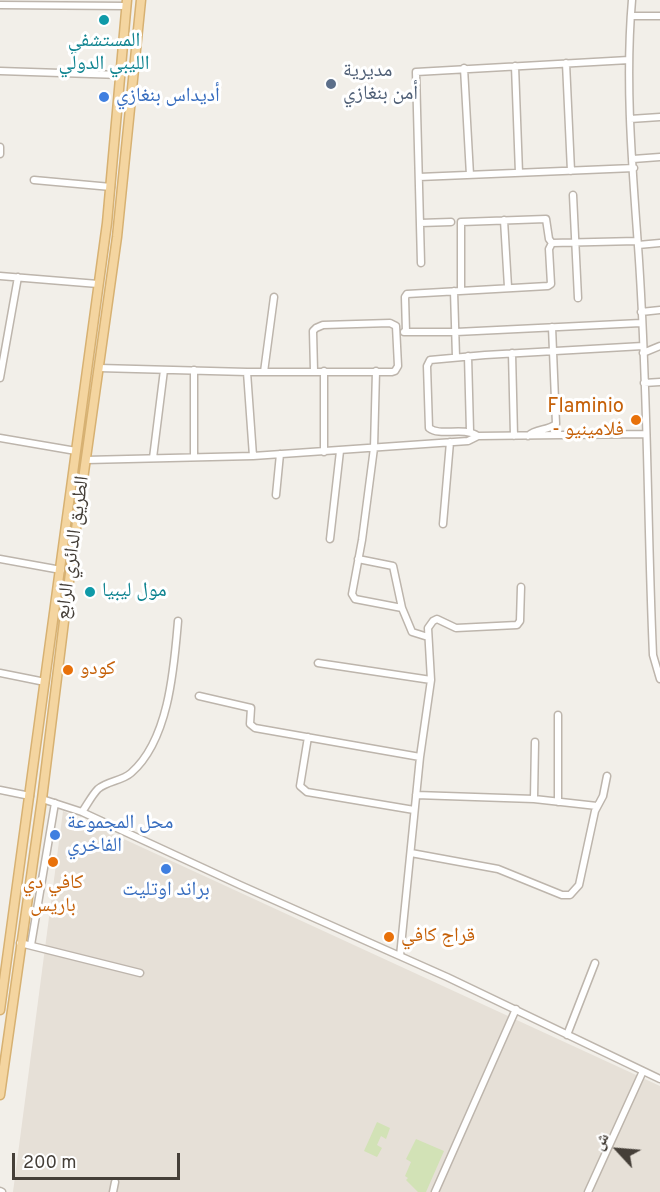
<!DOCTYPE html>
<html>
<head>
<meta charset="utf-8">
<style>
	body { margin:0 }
	#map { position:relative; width:660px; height:1192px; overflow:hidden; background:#f2efe9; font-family:Overpass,"Noto Naskh Arabic",sans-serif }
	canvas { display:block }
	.north { position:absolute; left:588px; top:1120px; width:60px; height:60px; -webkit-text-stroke:4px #fff; paint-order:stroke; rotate:296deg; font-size:16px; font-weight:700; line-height:24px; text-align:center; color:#453f38 }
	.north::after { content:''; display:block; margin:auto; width:21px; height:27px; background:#453f38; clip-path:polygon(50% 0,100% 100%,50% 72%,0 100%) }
	.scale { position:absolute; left:12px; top:1153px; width:168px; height:27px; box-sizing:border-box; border:3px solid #453f38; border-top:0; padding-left:8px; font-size:18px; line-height:21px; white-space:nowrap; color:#453f38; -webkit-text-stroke:4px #fff; paint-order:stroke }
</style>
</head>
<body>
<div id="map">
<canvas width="660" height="1192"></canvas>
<div class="north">ش</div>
<div class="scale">200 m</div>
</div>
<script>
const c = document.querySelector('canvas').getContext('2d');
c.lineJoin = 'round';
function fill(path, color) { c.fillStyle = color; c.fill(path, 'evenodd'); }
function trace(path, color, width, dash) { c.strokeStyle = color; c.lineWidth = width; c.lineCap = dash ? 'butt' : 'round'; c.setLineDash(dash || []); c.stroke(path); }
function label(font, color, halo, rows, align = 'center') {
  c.font = font + ' Overpass,"Noto Naskh Arabic",sans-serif'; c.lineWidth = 6; c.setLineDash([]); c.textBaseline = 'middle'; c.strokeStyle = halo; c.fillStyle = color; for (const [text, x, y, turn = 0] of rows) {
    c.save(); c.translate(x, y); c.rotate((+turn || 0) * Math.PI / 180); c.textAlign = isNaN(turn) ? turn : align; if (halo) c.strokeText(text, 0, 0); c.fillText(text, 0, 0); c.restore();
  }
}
fill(new Path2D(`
	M63,811L660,1086V1192H13Z`), '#e6e0d7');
fill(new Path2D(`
	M377,1122L390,1128L386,1139L381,1136L377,1145L382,1148L377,1157L364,1151Z
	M416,1139L444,1151L426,1192H418L406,1180L408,1178L405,1176L411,1162L406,1159Z`), '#d2e2b6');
const minor = new Path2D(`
	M632,0C625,81 632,164 638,246C648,382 647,519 653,655L660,679
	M0,5L127,6
	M631,16H660
	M566,63L571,171
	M515,66L519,173
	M464,68L470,175
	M0,71L121,75
	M630,119L660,117
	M0,147V154
	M633,159L660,157
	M419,177L634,168
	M34,180L111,187
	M573,195L578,298
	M504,220L508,287
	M420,223L451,222
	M552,243L637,241
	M638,245L660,243
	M421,263L416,72L629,60
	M0,276L98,284
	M454,291L456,357
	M641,312L660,310
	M404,332H456L641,323
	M406,332L405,297L407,294L548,286L551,284L549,249L552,243L549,239L546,219L461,222V290
	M512,353L514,436
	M643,353L660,346
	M468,356L470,431
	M99,368L247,372H392L395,371L398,366L396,326L390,323L323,325L316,328L313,331L314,371
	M324,371V452
	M376,371L374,448L362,540L352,594L355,599L402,608L412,632L428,637
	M247,372L253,456
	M264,372L274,297
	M0,378L18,277
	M644,383L660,382
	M478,436C462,426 441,437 429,428L427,366L430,360L485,355L643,346
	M528,436C536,428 548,431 556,424L552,327
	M0,438L76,451
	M194,457V370
	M153,458L164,370
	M86,460L253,456L468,441L478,436L646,434
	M276,495L280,454
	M443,524L450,442
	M330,539L340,451
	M0,559L61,570
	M358,559L393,566L402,608
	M318,663L431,680
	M0,673L45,682
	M199,696L251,708L250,724L255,728L420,757
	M308,737L300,786L307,792L414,810
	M0,790L30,796
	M416,795L534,799L597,806
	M42,799L82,812L240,885L447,977L660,1079
	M534,799L535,742
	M558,802V715
	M82,812C87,805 92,795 98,789C107,781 122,781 131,773C169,740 174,668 178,621
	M411,853L498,869L562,895H570L579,885L595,811L603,796L607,776
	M20,943L140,973
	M31,945L55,803
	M400,956L420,757L431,680L428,628L433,621L437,619L456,628L517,625L520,621L521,587
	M567,1035L595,963
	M0,1191L2,1192
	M113,1192L115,1182
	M435,1192L516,1009
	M588,1192L643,1071`);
const major = new Path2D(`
	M0,1010L107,223L127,0
	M0,1095L42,799L71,565L117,237L141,0`);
trace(minor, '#bdb5ac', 9);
trace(major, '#d7b172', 11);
trace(minor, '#fff', 6);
trace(major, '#f4d5a0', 8);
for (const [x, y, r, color] of [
	[104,20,6,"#0f9aa8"],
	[331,84,6,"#5c6f8a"],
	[104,97,6,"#3f7fe0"],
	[636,420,6,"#e8710a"],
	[90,592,6,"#0f9aa8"],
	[68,670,6,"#e8710a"],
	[55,835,6,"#3f7fe0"],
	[53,862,6,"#e8710a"],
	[166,869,6,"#3f7fe0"],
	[389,937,6,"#e8710a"]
]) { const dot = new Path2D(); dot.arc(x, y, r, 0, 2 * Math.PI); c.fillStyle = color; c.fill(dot); trace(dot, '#fff', 2); }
label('20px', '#0d838f', '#fff', [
	["المستشفي",104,42],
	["الليبي الدولي",104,65],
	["مول ليبيا",102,592,"left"]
]);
label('20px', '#4e5e75', '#fff', [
	["مديرية",343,72],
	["أمن بنغازي",343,95]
], 'left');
label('20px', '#366cbe', '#fff', [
	["أديداس بنغازي",116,97],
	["محل المجموعة",67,824],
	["الفاخري",67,847],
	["براند اوتليت",166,891,"center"]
], 'left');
label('20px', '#c56008', '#fff', [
	["Flaminio",624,408,"right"],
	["- فلامينيو",624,431,"right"],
	["كودو",80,670],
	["كافي دي",53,884,"center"],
	["باريس",53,907,"center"],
	["قراج كافي",401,937]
], 'left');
label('20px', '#453f38', '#fff', [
	["الطريق الدائري الرابع",74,548,-82]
]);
</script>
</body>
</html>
